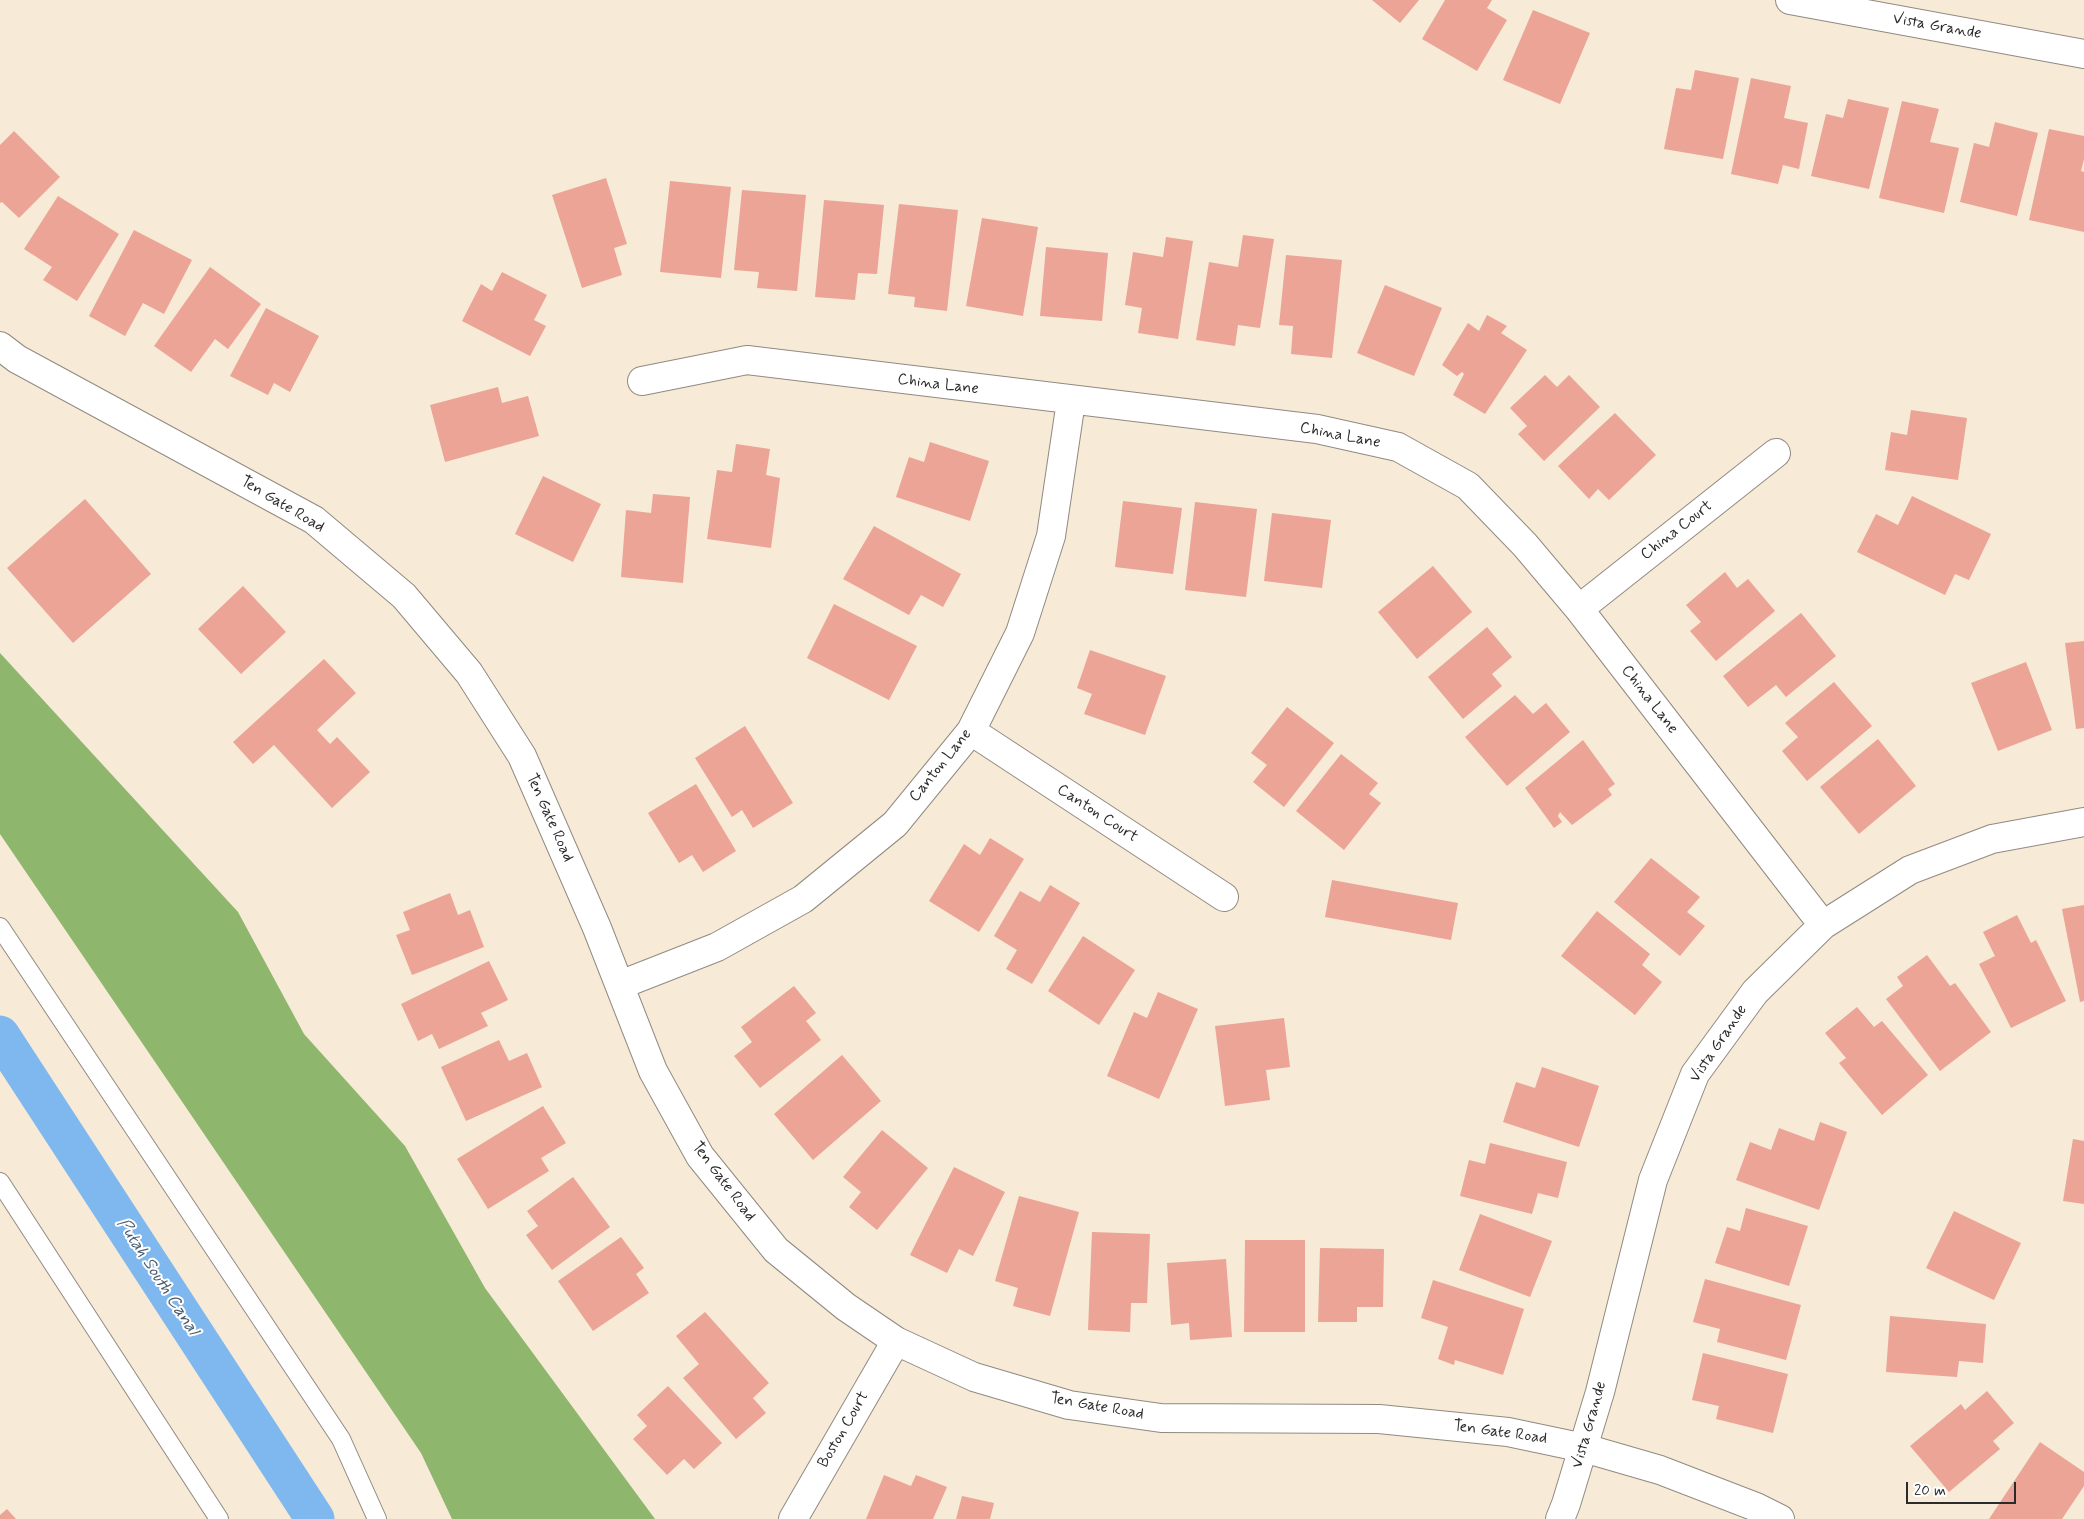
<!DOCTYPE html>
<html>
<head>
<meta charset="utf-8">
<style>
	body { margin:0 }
	#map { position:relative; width:2084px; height:1519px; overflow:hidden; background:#f7ead7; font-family:Mynerve,sans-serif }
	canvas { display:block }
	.scale { position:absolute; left:1906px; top:1482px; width:110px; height:22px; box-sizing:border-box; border:2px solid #2b2b2b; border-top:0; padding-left:6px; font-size:15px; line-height:18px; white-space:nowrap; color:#2b2b2b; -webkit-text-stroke:4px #fff; paint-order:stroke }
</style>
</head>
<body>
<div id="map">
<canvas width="2084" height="1519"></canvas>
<div class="scale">20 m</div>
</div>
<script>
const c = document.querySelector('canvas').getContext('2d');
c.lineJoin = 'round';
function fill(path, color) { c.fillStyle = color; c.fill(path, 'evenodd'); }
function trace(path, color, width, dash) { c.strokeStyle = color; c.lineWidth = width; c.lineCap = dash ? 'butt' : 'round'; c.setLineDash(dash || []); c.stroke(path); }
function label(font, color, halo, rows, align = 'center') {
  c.font = font + ' Mynerve,sans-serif'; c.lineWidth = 4; c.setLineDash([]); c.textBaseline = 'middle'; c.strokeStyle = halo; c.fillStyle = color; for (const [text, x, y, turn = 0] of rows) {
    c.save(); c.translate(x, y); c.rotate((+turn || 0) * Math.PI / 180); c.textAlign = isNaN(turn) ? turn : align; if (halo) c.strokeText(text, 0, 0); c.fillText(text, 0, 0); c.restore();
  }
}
fill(new Path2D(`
	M0,653L238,912L304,1034L405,1146L485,1288L655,1519H452L421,1453L0,834Z`), '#8eb66d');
trace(new Path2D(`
	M0,1035L315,1519`), '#7fb7ef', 39);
fill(new Path2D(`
	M1372,0H1419L1400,23Z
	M1445,0H1492L1487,8L1507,20L1477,71L1422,39Z
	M1533,10L1590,33L1560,104L1503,80Z
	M1695,70L1739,78L1723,159L1664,149L1676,88L1691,90Z
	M1751,78L1791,86L1784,118L1808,123L1799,169L1783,165L1778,184L1731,174Z
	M1848,99L1889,108L1869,189L1811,176L1826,114L1843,118Z
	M1902,101L1939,109L1930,142L1959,148L1944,213L1879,198Z
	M1995,122L2038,133L2017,216L1960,202L1974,143L1989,147Z
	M2049,129L2084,136V159L2081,171L2084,172V232L2029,220Z
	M14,131L60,177L19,218L2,202L0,203V145Z
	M606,178L627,244L614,248L622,275L582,288L552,195Z
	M670,181L731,187L721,278L660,272Z
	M742,190L806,195L797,291L757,288L759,272L734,270Z
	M58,196L119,234L77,301L43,280L52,267L24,249Z
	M824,200L884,205L877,274L858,273L855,300L815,297Z
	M899,204L958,210L947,311L914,307L915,297L888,294Z
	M982,218L1038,227L1023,316L966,306Z
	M134,230L192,260L164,314L143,303L125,336L89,316Z
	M1243,235L1274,239L1260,328L1238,325L1235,346L1196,340L1209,262L1238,267Z
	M1166,237L1193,241L1178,339L1138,333L1142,308L1125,305L1133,252L1163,257Z
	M1046,247L1108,253L1102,321L1040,316Z
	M1286,255L1342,260L1332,358L1291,354L1293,326L1279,325Z
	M210,267L261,304L228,349L215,339L191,372L154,346Z
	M502,272L547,295L534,320L546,326L530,356L462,321L481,284L492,291Z
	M1385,285L1442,308L1414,376L1357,353Z
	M266,308L319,336L290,392L274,383L268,395L230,376Z
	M1487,315L1507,326L1501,333L1527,350L1485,414L1453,395L1464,374L1462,372L1457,376L1442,365L1468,323L1479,331Z
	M1545,375L1557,387L1569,375L1600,407L1544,461L1518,434L1527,426L1510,408Z
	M498,387L502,403L528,396L539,436L445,462L430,405Z
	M1911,410L1967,418L1958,480L1885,470L1891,432L1907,435Z
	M1615,413L1656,455L1609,500L1598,489L1589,499L1558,466Z
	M930,442L989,461L970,521L896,497L909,457L924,462Z
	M736,444L770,449L766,475L780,478L771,548L707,539L717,470L732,472Z
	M543,476L601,504L573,562L515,534Z
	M653,494L690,497L683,583L621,577L626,510L651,513Z
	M1912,496L1991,534L1969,580L1955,574L1945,595L1857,552L1876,514L1898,525Z
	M85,499L151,574L73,643L7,568Z
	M1123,501L1182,508L1173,574L1115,567Z
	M1195,502L1257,509L1246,597L1185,590Z
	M1272,513L1331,520L1322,588L1264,581Z
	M874,526L961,574L943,607L921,595L909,615L843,579Z
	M1433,566L1472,612L1417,659L1378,612Z
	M1725,572L1737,588L1748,579L1775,611L1716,661L1690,631L1701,622L1686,605Z
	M243,586L286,632L241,674L198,629Z
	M834,604L917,646L889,700L807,658Z
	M1801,613L1836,656L1786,697L1776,685L1748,707L1723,676Z
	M1487,627L1512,657L1492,674L1502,686L1463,719L1428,677Z
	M2084,641V728L2076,729L2065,643Z
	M1090,650L1166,676L1145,735L1084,714L1092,694L1077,688Z
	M324,659L356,693L317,730L330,744L337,737L370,772L332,808L274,745L253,764L233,742Z
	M2026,662L2052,730L1998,751L1971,683Z
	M1834,682L1872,726L1807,781L1782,751L1798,737L1785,723Z
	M1515,695L1533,714L1546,703L1570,732L1507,786L1465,737Z
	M1287,707L1334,743L1284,807L1253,782L1267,765L1251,753Z
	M745,726L793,803L753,828L742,810L732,817L695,758Z
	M1878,739L1916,786L1859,834L1820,787Z
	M1583,740L1615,784L1608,789L1612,795L1572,825L1560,812L1558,816L1562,822L1554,828L1525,788Z
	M1341,754L1378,783L1369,794L1381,803L1344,850L1296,811Z
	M696,784L736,851L703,872L692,855L679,863L648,813Z
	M990,838L1024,859L979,932L929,901L964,844L980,855Z
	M1651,858L1700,897L1687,912L1705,926L1680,956L1614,902Z
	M1332,880L1458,903L1451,940L1325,917Z
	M1050,885L1080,903L1032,984L1006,969L1017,950L994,936L1020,891L1040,902Z
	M450,893L458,915L470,910L484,947L412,975L396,935L410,930L403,912Z
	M2084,905V1001L2080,1002L2062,909Z
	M1597,911L1650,954L1642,965L1662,982L1635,1015L1561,956Z
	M2017,915L2031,943L2036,940L2066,1001L2011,1028L1979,964L1995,956L1983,932Z
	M1083,936L1135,970L1099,1025L1048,991Z
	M1927,955L1950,986L1955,983L1991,1032L1940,1071L1886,999L1903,986L1897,977Z
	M489,961L508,1000L481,1013L488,1026L439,1049L432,1034L418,1041L401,1004Z
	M794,986L816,1013L806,1021L821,1040L760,1088L734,1056L752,1042L741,1027Z
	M1158,992L1198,1009L1159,1099L1107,1076L1134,1012L1147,1018Z
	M1857,1007L1874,1027L1882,1021L1928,1075L1882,1115L1839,1063L1846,1058L1825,1033Z
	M1284,1018L1290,1067L1266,1070L1270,1100L1225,1106L1215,1026Z
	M499,1040L509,1061L527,1053L542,1087L466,1121L441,1067Z
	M842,1055L881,1101L813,1160L774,1114Z
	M1542,1067L1599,1086L1579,1147L1503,1122L1516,1082L1535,1088Z
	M543,1106L566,1143L541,1158L549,1171L488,1209L457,1159Z
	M1820,1122L1847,1132L1819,1210L1736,1180L1750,1142L1771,1150L1779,1128L1814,1141Z
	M882,1130L928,1168L877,1230L849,1207L861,1192L843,1177Z
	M2073,1139L2084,1141V1204L2063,1201Z
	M1490,1143L1567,1162L1558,1198L1538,1193L1532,1214L1460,1196L1469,1160L1485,1164Z
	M954,1167L1005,1192L973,1256L959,1249L947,1273L910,1255Z
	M573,1177L610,1227L552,1270L526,1235L538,1226L527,1211Z
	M1019,1196L1079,1212L1050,1316L1013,1306L1018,1288L995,1281Z
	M1746,1208L1808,1226L1789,1286L1715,1263L1727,1227L1740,1231Z
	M1954,1211L2021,1243L1994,1300L1926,1268Z
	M1480,1214L1552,1241L1530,1297L1459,1270Z
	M1092,1232L1150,1234L1147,1303H1131L1130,1332L1088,1330Z
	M621,1237L644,1268L636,1274L649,1293L593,1331L558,1281Z
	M1245,1240H1305V1332H1244Z
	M1320,1248L1384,1249L1383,1307H1357V1322H1318Z
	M1226,1259L1232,1337L1190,1340L1189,1323L1171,1325L1167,1263Z
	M1705,1279L1801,1305L1786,1360L1717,1342L1720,1329L1693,1322Z
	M1433,1280L1524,1309L1503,1375L1455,1360L1454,1365L1438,1359L1448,1327L1421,1318Z
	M705,1312L769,1383L753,1398L766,1413L736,1439L683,1378L699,1364L676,1336Z
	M1890,1316L1986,1324L1983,1363L1959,1361L1957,1377L1886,1372Z
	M1703,1353L1788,1374L1773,1433L1716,1419L1719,1406L1692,1400Z
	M668,1386L722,1443L694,1469L684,1459L667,1475L633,1439L647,1426L637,1415Z
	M1987,1391L2014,1423L1993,1441L2000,1449L1949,1492L1910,1446L1961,1404L1965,1410Z
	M2040,1442L2084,1472V1486L2062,1519H1989Z
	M884,1475L911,1486L916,1475L947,1487L933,1519H866Z
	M962,1496L994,1503L990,1519H956Z
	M7,1509L16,1519H0V1515Z`), '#eba495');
const service = new Path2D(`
	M0,927L341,1439L377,1519
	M0,1182L219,1519`);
const minor = new Path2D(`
	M1790,0L2084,54
	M0,346L17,359L314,520L404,596L469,673L522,756L597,928L653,1071L700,1156L776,1250L846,1307L896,1341L974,1377L1069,1405L1161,1418L1379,1419L1508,1432L1584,1448L1660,1470L1756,1507L1780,1519
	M642,381L747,360L1317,429L1398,447L1468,486L1525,545L1579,609L1823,925
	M1579,609L1776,453
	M971,731L1224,897
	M620,985L717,947L803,899L895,824L971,731L1020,633L1051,536L1071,401
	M793,1519L896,1341
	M1560,1519L1566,1504L1600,1392L1653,1180L1695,1074L1755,992L1823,925L1910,870L1992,839L2084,822`);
trace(service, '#918a81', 20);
trace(minor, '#918a81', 30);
trace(service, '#fff', 18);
trace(minor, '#fff', 28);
label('16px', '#2b2b2b', '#fff', [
	["Vista Grande",1937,27,10],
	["China Lane",938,385,7],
	["China Lane",1340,436,11],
	["Ten Gate Road",282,505,31],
	["China Court",1677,531,-38],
	["China Lane",1649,700,52],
	["Canton Lane",941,766,-51],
	["Canton Court",1097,814,33],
	["Ten Gate Road",549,818,66],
	["Vista Grande",1719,1044,-56],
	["Ten Gate Road",723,1182,53],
	["Ten Gate Road",1097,1407,10],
	["Vista Grande",1590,1425,-74],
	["Boston Court",844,1430,-60],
	["Ten Gate Road",1500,1433,8]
]);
label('italic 18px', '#485c70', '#fff', [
	["Putah South Canal",157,1277,57]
]);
</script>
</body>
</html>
